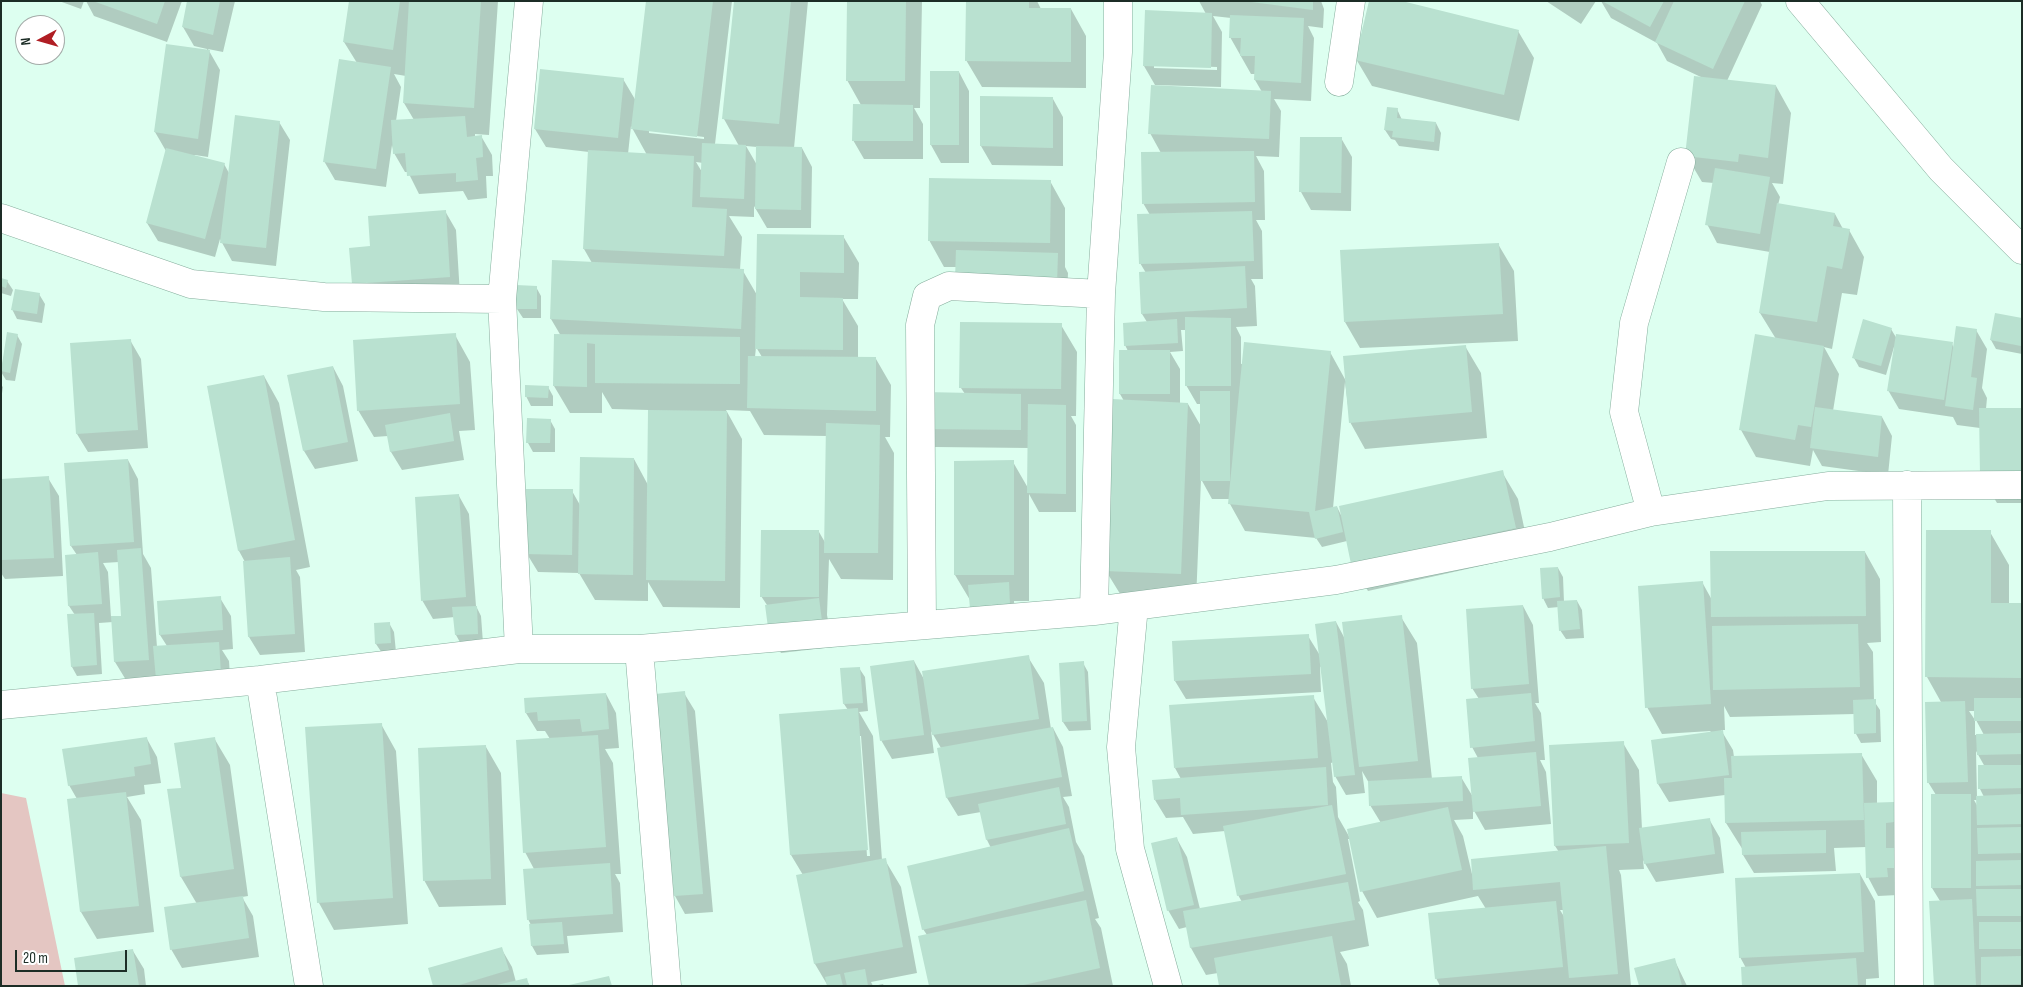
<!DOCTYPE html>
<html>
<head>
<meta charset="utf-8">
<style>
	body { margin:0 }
	#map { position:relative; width:2023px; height:987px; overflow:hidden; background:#ddfff0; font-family:"Sofia Sans Condensed",sans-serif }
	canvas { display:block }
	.frame { position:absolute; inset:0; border:2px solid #1c2d26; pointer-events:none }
	.north { position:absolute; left:15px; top:15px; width:50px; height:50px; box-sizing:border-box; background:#fff; border:1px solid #a4aba8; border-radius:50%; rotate:264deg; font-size:14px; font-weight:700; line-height:20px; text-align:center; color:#1c2d26 }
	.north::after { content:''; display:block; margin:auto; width:18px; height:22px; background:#b01e24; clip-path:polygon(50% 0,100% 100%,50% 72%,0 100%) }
	.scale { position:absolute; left:15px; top:950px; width:112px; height:22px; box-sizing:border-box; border:2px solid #1c2d26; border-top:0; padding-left:6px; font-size:15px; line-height:18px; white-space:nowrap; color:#1c2d26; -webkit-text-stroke:4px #fff; paint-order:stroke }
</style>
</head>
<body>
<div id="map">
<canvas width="2023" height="987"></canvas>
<div class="frame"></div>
<div class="north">N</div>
<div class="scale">20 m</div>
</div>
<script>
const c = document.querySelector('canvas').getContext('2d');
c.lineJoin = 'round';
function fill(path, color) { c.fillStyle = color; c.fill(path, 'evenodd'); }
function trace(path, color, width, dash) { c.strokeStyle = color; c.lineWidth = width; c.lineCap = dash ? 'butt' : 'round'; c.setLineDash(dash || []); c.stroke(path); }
fill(new Path2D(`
	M1,793L26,798L65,986H1Z`), '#e4c6c2');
fill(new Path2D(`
	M59,1H84L81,9Z
	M86,1H182L167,42L94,16Z
	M189,1H235L223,52L208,49L220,70L208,157L195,155L194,156L224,164L229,173L279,122L290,140L276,266L232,261L220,239L215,257L158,241L147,223L166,151L155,132L207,51V49L194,46L183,27Z
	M351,1H498L489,135L475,134V137L481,136L492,155L493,176H486L487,198L468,200L463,191L419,194L408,172H405L394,153L392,145L386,187L335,180L324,161L357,63L344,42ZM394,74L406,76L404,103L414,120L396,121L401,87Z
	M647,1H732L715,144L739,146L724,119L735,1H808L794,148H802L812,167L811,228H767L754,206V217L729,216L742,237L740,270L743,271L757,295L843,236L859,263L858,299H842L858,326V358L876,359L891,385L890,437H885L894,453L893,580L841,579L829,559L827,615L833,647L781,653L770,635L767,605L761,596L819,532L826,544L827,436L764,435L750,411L726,410L742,439L740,608L663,607L648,582V601L595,600L579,573L538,572L527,554L572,491L580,505L634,459L648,485L649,410L612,409L602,392V413H570L554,386L561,336L551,319L592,263L584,249L589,152L546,147L535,129L623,79L636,101ZM631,126L647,155L628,154ZM649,130L704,137V139L649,133ZM746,146L757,147V165ZM696,162L703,163L702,172ZM756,347L762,357H755Z
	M848,1H922L920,108H914L923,124V159H864L853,140L861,105L847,80Z
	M967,1H1037L1041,9H1071L1086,36V88L982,87L966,60Z
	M1199,1H1321L1324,9L1323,28L1308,26L1314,38L1311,101L1274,99L1281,111L1279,157L1256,156L1264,171L1265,220H1256L1262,231L1263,279H1251L1255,286L1257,326L1236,327L1241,337V364L1330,352L1346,381L1465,346L1481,373L1487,438L1365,449L1350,422L1345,382L1333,508L1337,507L1341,515L1502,472L1518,499L1530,555L1368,591L1352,564L1347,541L1322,547L1316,538L1245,531L1230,504V499H1212L1201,479L1196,601L1122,597L1106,571L1124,401L1120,394V351H1128L1125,345L1147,322L1142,314L1146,273L1140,263L1150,215L1143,203L1161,153L1150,133L1262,92L1255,80V74H1251L1230,37L1231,18L1213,16L1222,32L1221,87L1155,85L1144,66L1206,14ZM1154,65L1217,67V70L1154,68ZM1181,330H1186V385L1197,404H1202V428L1188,404H1180V369L1170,352L1183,351Z
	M1546,1H1596L1581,24Z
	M1601,1H1760L1762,5L1727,81L1776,86L1791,113L1783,184L1772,183L1780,197L1778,205L1835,214L1843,229L1849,230L1864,257L1857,295L1842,293L1832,349L1824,347L1839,374L1833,411L1882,417L1892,436L1888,475L1822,466L1813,450L1810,466L1756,457L1741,430L1776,339L1760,313L1770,252L1717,243L1707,224L1714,183L1702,182L1686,155L1703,78L1667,61L1657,43L1611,18Z
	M1518,31L1534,58L1519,121L1372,86L1356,59Z
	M959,72L969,91V163H941L931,145Z
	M981,98L1053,99L1063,117V166L992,165L981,146Z
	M1397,109L1402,120L1436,123L1441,133L1439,151L1399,146L1395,140L1391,139L1385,130Z
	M1341,138L1352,157L1351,211L1311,210L1301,192Z
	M1050,181L1065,208V267L1068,273L1067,301L957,267H944L929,240Z
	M445,211L456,230L460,295L353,283L371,247Z
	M1498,244L1514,271L1518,341L1360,348L1345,322Z
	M1,279L7,281L13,290L11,296L1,293Z
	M536,287L541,296V318H523L517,309Z
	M39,294L45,304L42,323L17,319L12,309Z
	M2022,320V354L1996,349L1991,340Z
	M1061,325L1077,352L1076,416H1071L1076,425V512H1039L1029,494V601H1014L1015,615L970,600L955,575L1013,462L1028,488L1029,448L935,447L924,428L965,394L961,388Z
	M1891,329L1897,339L1952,344L1954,348L1976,330L1987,349L1982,388L1987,398L1986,409H2022V503H1997L1981,476L1980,428L1957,425L1953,417L1899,409L1888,390L1895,348L1894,347L1886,375L1859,367L1854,358Z
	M8,333L17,335L22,344L15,381L6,380L1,372Z
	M455,335L470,362L475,430L459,431L464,460L402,470L391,452L388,436L374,437L358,410Z
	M130,340L141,359L148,448L88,452L77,434Z
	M333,367L343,386L358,461L315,469L304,451L289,376Z
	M264,376L279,403L310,567L296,570L300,577L305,652L260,655L249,637L245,562L239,551L208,387Z
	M1,385L3,387L1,400Z
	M548,387L553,396V406H531L526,396Z
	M550,420L555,429V452H533L528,443Z
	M128,460L138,479L143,554L151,568L157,647L167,646L160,635L158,602L220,598L231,616L233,649L222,650L229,661L231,693L126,680L115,662L113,622L99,623L102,674L77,676L72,667L75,615L69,606L77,555L71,546ZM119,562L122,617H111L108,572L103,563Z
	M48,478L59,496L63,576L5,579L1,573V480Z
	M459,496L469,514L476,606L481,616L483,643L461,644L456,635L455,617L433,619L422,600Z
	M1990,532L2009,565V604H2022V986H1935L1940,901L1932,888L1936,795L1928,782L1941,702L1927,677ZM1969,711H1975L1976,720L1984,735H1975V720ZM1976,751L1985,767L1980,789L1984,797H1977ZM1974,800H1977L1978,807Z
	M1865,552L1880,579L1881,642L1867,643L1873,652L1874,701L1880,710L1881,742L1861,743L1856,734L1855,714L1730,717L1724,706L1725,730H1721L1733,750L1734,757L1861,754L1877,781V804L1893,803L1904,822L1898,895L1878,896L1868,877L1867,847L1834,848L1836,871L1754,873L1743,855V850L1726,823L1725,795L1669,802L1658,784L1711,731L1662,734L1647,707L1702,582L1712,600Z
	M1558,568L1563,577L1564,602L1577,601L1582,610L1584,638L1566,639L1560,630L1559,607L1548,608L1543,598Z
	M1523,606L1533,625L1539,703H1535L1541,713L1545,760H1540L1546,772L1551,824L1485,830L1473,809V819L1454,820L1463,836L1472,874L1559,852L1555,846L1623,743L1639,770L1642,829L1709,819L1720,838L1724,873L1656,882L1643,860L1644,869L1619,870L1621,875L1631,986H1440L1436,978L1486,909L1478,896L1377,918L1362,891L1350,839H1348L1360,901L1358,902L1363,910L1369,946L1340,952L1347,964L1351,986H1220L1218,973L1206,975L1191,948L1187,927L1179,929L1168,910L1177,839L1187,857L1200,909L1242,902L1238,895L1225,831L1193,834L1183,817L1166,818L1155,800L1181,779L1175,768L1313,697L1329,724L1322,666L1320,667L1321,692L1186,699L1175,681L1308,636L1321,657L1336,622L1345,639L1401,617L1417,643L1432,779L1461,777L1473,797L1478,758L1472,747L1479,699L1472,688ZM1334,762L1335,776L1346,795L1365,793L1362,771L1369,783L1370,805L1381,823L1350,838L1338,817L1336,787L1333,782L1331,763ZM1560,910H1564L1565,918Z
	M389,623L394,632L396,652L382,653L376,644L375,624Z
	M1028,657L1044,683L1051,729L1053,728L1063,747L1072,796L1063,797L1069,807L1076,842L1084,856L1099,918L1095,919L1101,928L1113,986H930L927,935L923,929L991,848L987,840L981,812L958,816L947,798L939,749L941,748L931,731L934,753L892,759L881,740L914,661L925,681Z
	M1083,663L1088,672L1091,730L1069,731L1063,722L1060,664Z
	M859,668L865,677L868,711L859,712L873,736L882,860H885L901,887L917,973L871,982L873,986L883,984L884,986H828L815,964L803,875L791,855L781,715L848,710L844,704ZM859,736H861L870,856H867Z
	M684,693L695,711L713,912L685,914L675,896Z
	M606,694L616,713L619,748L605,749L613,763L621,874H615L620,883L623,932L567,936L569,953L537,955L532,946L531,925L528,919L534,869L525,852L550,739L545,731H537L526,713Z
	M381,724L396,751L408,924L334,930L319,903Z
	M214,738L230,765L248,896L242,897L253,916L259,957L182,968L171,949L197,904L181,877L182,789Z
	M147,739L157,757L161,783L144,785L145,794L127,797L141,820L154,932L97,939L81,912L68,800L77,799L69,785Z
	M486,747L501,773L506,905L439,907L424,880Z
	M1860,874L1875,901L1879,978L1866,979V986H1744L1746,968L1740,957Z
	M501,948L512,967L516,982L526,979L530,986H434Z
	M133,951L144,969L146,986H79Z
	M1674,959L1687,986H1640Z`), '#0003');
fill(new Path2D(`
	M93,1H165L157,24Z
	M187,1H220L213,35L182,27Z
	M349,1H400L393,50L343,42Z
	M409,1H481L474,108L403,103Z
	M646,1H713L697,137L631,129Z
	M734,1H791L779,124L722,119Z
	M847,1H906L905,81H846Z
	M966,1H1029V8H1071V62L965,61Z
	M1244,1H1313V10Z
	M1369,1H1402L1519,30L1504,95L1355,60Z
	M1602,1H1664L1650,27Z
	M1674,1H1745L1713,69L1655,42Z
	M1145,10L1212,13L1211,68L1143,66Z
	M1230,15L1304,18L1301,83L1254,80L1255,56H1240L1241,38H1229Z
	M166,44L210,50L198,139L154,132Z
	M339,59L391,67L376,169L323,162Z
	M540,69L624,78L618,138L534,129Z
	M930,71H959V145H930Z
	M1694,76L1776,85L1768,158L1739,154L1738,162L1685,156Z
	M1151,85L1271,91L1269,139L1148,134Z
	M980,96L1053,97V148L980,146Z
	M853,104L913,105V141H852Z
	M1387,107L1398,108L1397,118L1436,122L1434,142L1392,137L1393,131L1384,130Z
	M235,115L280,121L266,248L220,243Z
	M465,116L467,137L482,135L483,157L476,158L478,180L456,182V173L407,176L405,153L393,154L391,120Z
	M1300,137H1342L1341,193L1299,192Z
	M702,143L746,145L744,199L700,197Z
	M756,146L802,147L801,210L755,209Z
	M166,148L225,163L205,239L146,223Z
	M588,150L694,156L692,207L727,209L724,256L583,249Z
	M1254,151L1255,202L1142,204L1141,152Z
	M1715,168L1770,177L1760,234L1705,225Z
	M929,178L1051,180L1050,243L928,241Z
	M1777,203L1835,213L1833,226L1850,229L1842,269L1827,266L1817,322L1759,313Z
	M446,210L450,277L352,284L349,248L370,246L368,216Z
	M1252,211L1254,261L1139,264L1137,214Z
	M757,234L844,235V273L800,272V297L843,298V350L755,349Z
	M1499,243L1503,314L1344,322L1340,250Z
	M956,250L1058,253L1057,283L955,279Z
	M552,260L744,269L741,329L550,319Z
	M1245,266L1247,308L1141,314L1139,272Z
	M1,278L8,280L6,288L1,286Z
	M516,285L537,286V309H516Z
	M15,289L40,293L37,314L11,310Z
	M1995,313L2022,318L2021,346L1990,340Z
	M1185,317L1231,318V386H1185Z
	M1177,319L1178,343L1124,346L1123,323Z
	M1863,319L1892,328L1881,366L1852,358Z
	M960,322L1062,323L1061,389L959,388Z
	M1956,326L1977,329L1971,377L1977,378L1973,410L1945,406Z
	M7,332L18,334L10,373L1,371Z
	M456,333L460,404L357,411L353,340Z
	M554,334L740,337V384L595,383V344L587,343V387L553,386Z
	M1755,334L1824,346L1811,427L1798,425L1795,440L1739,430Z
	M1896,334L1953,342L1944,400L1887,391Z
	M131,339L138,430L76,434L70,343Z
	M1244,342L1331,351L1315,511L1337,506L1343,532L1315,539L1309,512L1228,504Z
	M1466,345L1472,412L1349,423L1343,356Z
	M1119,350H1170V394H1119Z
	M748,356L876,357V411L747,408Z
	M333,366L348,442L303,451L287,375Z
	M264,375L295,540L238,551L207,386Z
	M525,385L549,386L548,398L525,397Z
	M1200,391H1230V481H1200Z
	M924,392L1021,394V430L923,429Z
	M1112,399L1188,403L1181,574L1105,571Z
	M1028,404L1066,405V494L1027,493Z
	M1815,407L1882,416L1878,457L1810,448Z
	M1979,408H2022V476H1980Z
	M648,410L727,411L725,581L646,580Z
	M450,413L454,441L390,452L385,425Z
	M527,418L551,419L550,443H526Z
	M826,423L880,425L878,553H824Z
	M580,457L634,458L633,575L578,574Z
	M128,459L134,542L70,546L64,463Z
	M1014,460V575H954V461Z
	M1503,470L1516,528L1351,564L1339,506Z
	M49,476L54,558L1,560V479Z
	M526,489H573L572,555L526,554Z
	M459,494L466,597L421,601L415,497Z
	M761,530H819V597H760Z
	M1926,530H1991V603H2022V678L1925,677Z
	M141,548L149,660L114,662L111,616H121L117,550Z
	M1710,551H1865L1866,616L1711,617Z
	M98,552L102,604L68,606L65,555Z
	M290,557L295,634L248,637L243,561Z
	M1558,567L1560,597L1542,599L1540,568Z
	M1703,581L1711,704L1645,708L1638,586Z
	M1009,582L1010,606L970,609L968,585Z
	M221,596L223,630L159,635L157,601Z
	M819,598L823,629L769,635L765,605Z
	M1577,600L1580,629L1559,631L1557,601Z
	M1523,605L1529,684L1471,689L1466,609Z
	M477,606L478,634L455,635L452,607Z
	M94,613L97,665L71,667L67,614Z
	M1402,615L1418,761L1359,767L1342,622Z
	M1336,621L1355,775L1334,777L1315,624Z
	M390,622L391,643L375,644L374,623Z
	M1858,624L1860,687L1713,690L1712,626Z
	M1309,634L1311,674L1174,681L1172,641Z
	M219,642L221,674L156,679L153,646Z
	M1029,655L1039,719L932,735L922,671Z
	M914,660L924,735L880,741L870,666Z
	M1084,661L1087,721L1062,722L1059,663Z
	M860,667L863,703L843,704L840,668Z
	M685,691L703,894L674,896L655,694Z
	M606,693L609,729L582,732L580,719L538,721L537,712L525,713L524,698Z
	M1531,693L1535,741L1470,748L1466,699Z
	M1314,695L1318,758L1174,768L1169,705Z
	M1974,698H2022V721H1974Z
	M1876,699V733L1854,734L1853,700Z
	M1965,701L1968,782L1927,783L1925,702Z
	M858,708L868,850L790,855L779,714Z
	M382,723L393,898L317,903L305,727Z
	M1053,727L1062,777L946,798L937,748Z
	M1723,730L1729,775L1657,784L1651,740Z
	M2022,733V754L1977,755L1976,734Z
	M598,735L606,847L523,853L516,740Z
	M147,737L151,764L134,767L135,776L68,786L62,749Z
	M215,737L234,869L180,877L167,789L181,788L174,743Z
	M1624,741L1629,843L1554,846L1549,745Z
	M486,745L491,879L423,881L418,748Z
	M1536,752L1541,806L1473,812L1468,758Z
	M1862,753L1864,820L1725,823L1724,778H1732L1731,756Z
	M1978,765H2022V788L1978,789Z
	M1326,767L1328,805L1181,815L1180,798L1154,800L1152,780Z
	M1462,776L1463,801L1369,806L1368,781Z
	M1059,787L1066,824L986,840L978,804Z
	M126,792L139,906L80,912L67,799Z
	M1931,794H1971V888H1931Z
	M2022,794V824L1977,825L1976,796Z
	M1894,802V822L1886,823V848H1895V868H1887L1888,877L1866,878L1864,803Z
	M1332,805L1346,874L1237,896L1223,826Z
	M1448,807L1462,870L1360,892L1347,829Z
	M1710,818L1715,854L1644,864L1639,828Z
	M2022,827V853L1978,854L1977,828Z
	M1069,828L1084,891L922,930L907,866Z
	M1826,830V853L1742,855L1741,832Z
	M1177,837L1194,905L1167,911L1151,843Z
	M1606,846L1618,974L1569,978L1560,882L1473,890L1471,859Z
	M886,858L903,947L814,964L796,875Z
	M2022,860V885L1976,886V861Z
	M610,863L613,914L527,920L523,869Z
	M1860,873L1864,952L1739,958L1735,878Z
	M1348,882L1355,920L1190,948L1183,911Z
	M1976,889H2022V916H1977Z
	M243,896L249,938L170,950L164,907Z
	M1972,899L1976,986H1934L1929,901Z
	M1086,900L1100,968L1019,986H929L918,936Z
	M1556,901L1563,967L1435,979L1428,913Z
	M562,922L564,944L531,946L529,924Z
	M1979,922H2022V949H1979Z
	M1332,936L1341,986H1219L1214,958Z
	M502,947L509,970L456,986H433L428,968Z
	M133,949L139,986H78L74,958Z
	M2022,956V984L1981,985V957Z
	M1675,958L1682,986H1639L1634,968Z
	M1856,958L1858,986H1742L1741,967Z
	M865,969L868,986H847L844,973Z
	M840,974L843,986H827L825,977Z
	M609,976L612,986H569V985Z
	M527,978L529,986H497V985Z`), '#b9e1d0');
const minor = new Path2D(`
	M1339,82L1351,1
	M1,218L191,284L324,297L502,299
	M1907,485L1909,986
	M1651,512L1624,412L1634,323L1681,162
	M1134,606L1121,747L1130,849L1168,986
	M1094,611L1101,294L1118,52V1
	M922,625L920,325L927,296L949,286L1101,294
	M519,649L502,299L529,1
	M639,649L667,986
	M260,680L309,986
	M1,705L260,680L519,649H639L1094,611L1336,580L1550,537L1651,512L1828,486L2022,485`);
const major = new Path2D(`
	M1800,1L1941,169L2022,250`);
trace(minor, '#85ad9c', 29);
trace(major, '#85ad9c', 29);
trace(minor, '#fff', 28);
trace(major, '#fff', 28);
</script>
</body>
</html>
